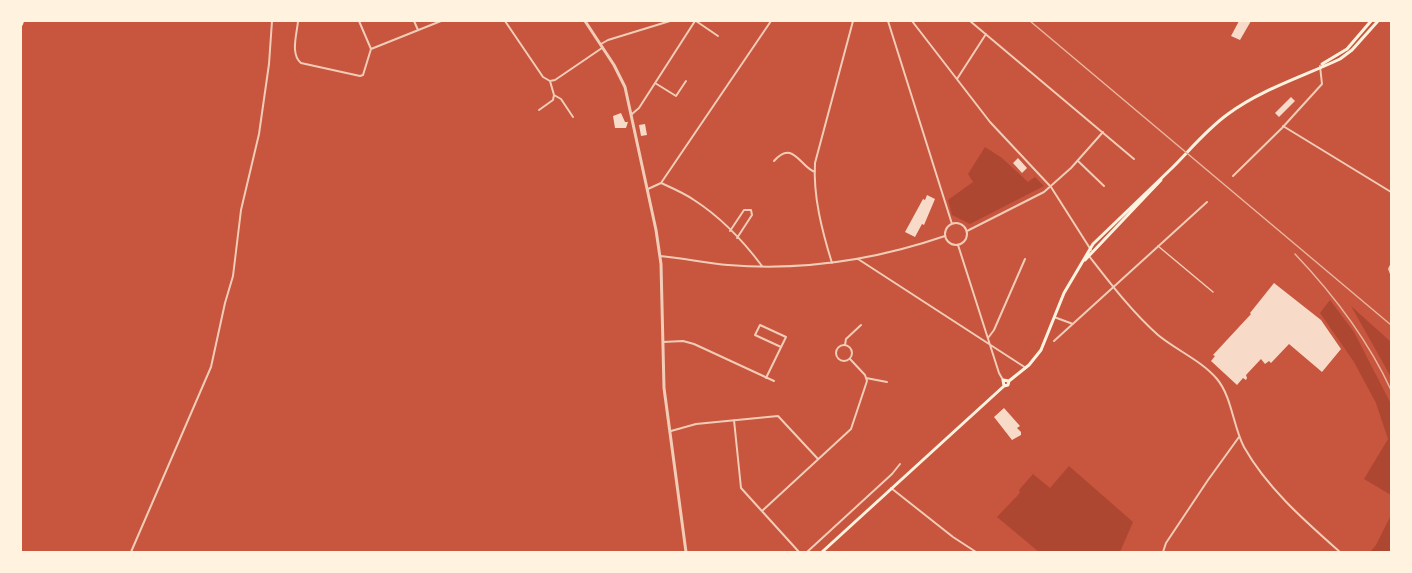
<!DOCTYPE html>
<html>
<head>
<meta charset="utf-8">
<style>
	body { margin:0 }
	#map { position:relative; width:1412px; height:573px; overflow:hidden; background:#c8553d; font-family:"DM Sans",sans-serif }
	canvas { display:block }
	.frame { position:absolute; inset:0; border:22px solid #fff3e0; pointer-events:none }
</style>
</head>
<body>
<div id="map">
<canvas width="1412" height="573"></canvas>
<div class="frame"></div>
</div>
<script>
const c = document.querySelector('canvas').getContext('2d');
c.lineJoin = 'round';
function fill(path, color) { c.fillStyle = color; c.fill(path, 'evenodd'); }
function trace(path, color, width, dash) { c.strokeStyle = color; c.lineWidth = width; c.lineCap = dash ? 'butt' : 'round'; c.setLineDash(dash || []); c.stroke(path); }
fill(new Path2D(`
	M985,147L1002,158L1028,182L1035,177L1044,186L970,224L952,215L948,200L973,182L968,174Z
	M1330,300L1354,332L1391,404V495L1364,479L1388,439L1376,403L1354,362L1320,313Z
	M1351,306L1391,342V377Z
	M1069,466L1133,522L1120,552H1039L997,517L1018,495L1020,492L1019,490L1033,474L1050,488Z
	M1391,515V552H1370L1376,545Z`), '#ae4732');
fill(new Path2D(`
	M1239,21H1251L1240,40L1231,36Z
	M1291,97L1295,101L1279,117L1275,113Z
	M621,113L625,122H628L626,128H615L613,116Z
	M645,124L647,135L641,136L639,125Z
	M1018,158L1027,168L1022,173L1013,163Z
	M927,195L935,199L924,225L922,224L915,237L905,232L923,199L925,200Z
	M1274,283L1321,320L1341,349L1322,372L1289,344L1271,363L1269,361L1265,364L1261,359L1246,375L1247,378L1246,380L1243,378L1237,385L1211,361L1215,356L1213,355L1251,314L1250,313Z
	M1004,408L1020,426L1017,428L1021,432V435L1012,440L994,417Z`), '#f7dbc8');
trace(new Path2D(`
	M1158,246L1213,292`), '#f1ccb7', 1.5);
trace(new Path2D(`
	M298,21C297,34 290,54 301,63L360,76L363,75L371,49
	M359,21L371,49L441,21
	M414,21L418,30
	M505,21L543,77L550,81L555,80L602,48
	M696,21L718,36
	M888,21L952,224
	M912,21L990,122L1051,187L1091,250
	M970,21L1134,159
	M601,44L608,40L670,21
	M957,79L986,34
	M550,81L554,95L561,99L573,117
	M655,83L676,96L686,81
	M539,110L553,100L554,95
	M632,114L639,108L695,21
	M1283,126L1391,192
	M774,161C793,139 800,167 815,172
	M1078,161L1104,186
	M1233,176L1282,128L1322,84L1320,66
	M661,183C672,188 684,193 694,200C719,216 744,242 762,266
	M648,189L661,183L771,21
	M945 234a11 11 0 1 1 22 0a11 11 0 1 1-22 0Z
	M730,231L744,210H751L752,215L737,238
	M967,231L1044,192L1071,168L1103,132
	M958,245L999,373L1003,380
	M660,256C683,258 706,263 728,265C802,271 875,260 945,236
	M1089,256C1110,283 1132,312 1158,335C1176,350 1202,361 1217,379C1232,397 1233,426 1244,447C1267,488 1305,521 1340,552
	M858,259L1026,368
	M832,263C822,231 813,196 815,163L853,21
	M1391,265L1389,269L1391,274
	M1054,317L1073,324
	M988,338L994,330L1025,259
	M1054,341L1207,202
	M663,342L683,341L694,344L774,381
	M836 353a8 8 0 1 1 16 0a8 8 0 1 1-16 0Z
	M845,345L846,339L861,325
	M766,378L786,337L760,325L755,335L781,347
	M866,378L887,382
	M734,420L741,488L799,552
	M671,431L696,424L778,416L818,459
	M891,488L953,537L976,552
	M762,511L851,429L867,381L865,375L850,359
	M131,552L211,367L225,303L233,276L241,210L259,134L269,64L272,21
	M807,552L892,474L900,464
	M1163,552L1166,543L1208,480L1239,437`), '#f1ccb7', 2);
trace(new Path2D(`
	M585,21L614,65L625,87L656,230L661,264L664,388L686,552`), '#f1ccb7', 3);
trace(new Path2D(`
	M1322,64L1347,49L1371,21
	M1172,168C1190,150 1207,129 1228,114C1262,89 1302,77 1340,59L1352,50L1378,21
	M1085,260L1161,180
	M1004,386L1003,380L1009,381
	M822,552L1004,386L1008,385L1009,381L1029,365L1041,350L1064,293L1093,244L1172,168`), '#fff3e0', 3);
trace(new Path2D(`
	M21,24L22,21`), '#fff3e0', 4);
trace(new Path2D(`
	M1030,21L1391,325
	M1295,254C1334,295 1367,338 1391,390`), '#e9b49f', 1.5);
</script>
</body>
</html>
